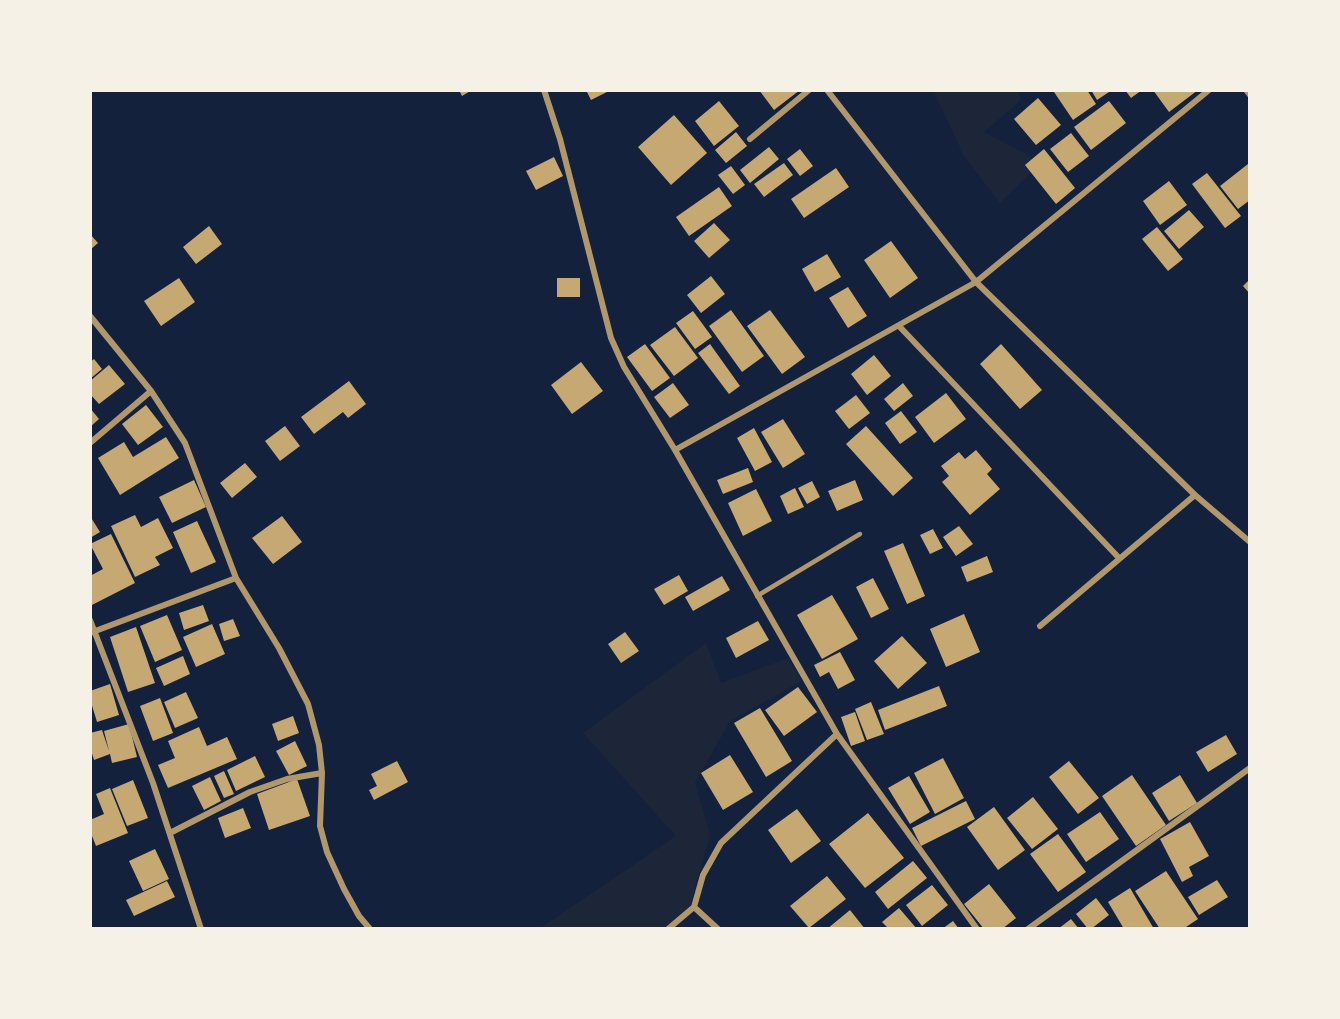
<!DOCTYPE html>
<html>
<head>
<meta charset="utf-8">
<style>
	body { margin:0 }
	#map { position:relative; width:1340px; height:1019px; overflow:hidden; background:#14213d; font-family:"Source Sans 3",sans-serif }
	canvas { display:block }
	.frame { position:absolute; inset:0; border:92px solid #f6f1e7; pointer-events:none }
</style>
</head>
<body>
<div id="map">
<canvas width="1340" height="1019"></canvas>
<div class="frame"></div>
</div>
<script>
const c = document.querySelector('canvas').getContext('2d');
c.lineJoin = 'round';
function fill(path, color) { c.fillStyle = color; c.fill(path, 'evenodd'); }
function trace(path, color, width, dash) { c.strokeStyle = color; c.lineWidth = width; c.lineCap = dash ? 'butt' : 'round'; c.setLineDash(dash || []); c.stroke(path); }
fill(new Path2D(`
	M933,90H1017L1021,100L984,132L1042,162L1000,203L964,156Z
	M706,643L721,683L788,658L802,681L730,721L695,783L710,835L690,906L663,929H539L676,836L583,733Z`), '#1d2539');
fill(new Path2D(`
	M459,90H472L462,96Z
	M586,90H611L591,100Z
	M759,90H800L774,110Z
	M1057,90H1087L1096,104L1073,120L1054,92Z
	M1091,90H1112L1097,100Z
	M1125,90H1142L1131,98Z
	M1153,90H1198L1169,112Z
	M1038,98L1061,125L1036,145L1014,119Z
	M719,101L739,126L714,146L695,121Z
	M1109,101L1126,123L1091,150L1074,127Z
	M674,115L707,153L671,185L638,147Z
	M736,132L747,146L726,163L715,150Z
	M1071,133L1089,156L1068,172L1050,149Z
	M769,147L779,159L750,183L740,170Z
	M800,149L813,166L800,176L787,159Z
	M1044,149L1075,188L1056,204L1025,165Z
	M554,157L563,176L536,190L526,171Z
	M784,163L793,175L764,197L754,184Z
	M1248,164L1250,166V200L1238,209L1220,186Z
	M731,166L745,185L733,194L718,175Z
	M836,168L849,187L804,218L791,199Z
	M1207,173L1241,216L1225,228L1192,184Z
	M1169,181L1187,205L1160,225L1143,201Z
	M719,187L732,206L689,236L676,217Z
	M1189,210L1204,227L1179,249L1164,231Z
	M714,223L730,240L709,258L694,241Z
	M209,226L222,244L196,264L183,247Z
	M1157,227L1183,259L1168,271L1142,239Z
	M90,234L98,243L90,250Z
	M891,241L918,278L890,298L864,260Z
	M827,254L841,277L815,292L802,269Z
	M711,276L725,294L701,313L687,295Z
	M179,278L195,302L161,326L144,301Z
	M557,278H580V297H557Z
	M1250,279V294L1243,286Z
	M848,287L867,316L848,328L829,298Z
	M731,310L764,356L742,372L709,326Z
	M770,310L805,357L782,374L747,326Z
	M693,311L712,337L695,349L676,323Z
	M675,327L698,358L674,376L650,345Z
	M645,344L670,378L652,391L627,357Z
	M710,344L740,386L729,394L698,353Z
	M1001,344L1042,390L1020,409L980,364Z
	M874,355L891,376L867,395L851,374Z
	M94,359L102,369L90,379V362Z
	M581,362L603,391L572,414L551,385Z
	M109,365L125,384L99,404L90,394V381Z
	M349,381L366,404L348,418L343,412L314,434L301,417Z
	M673,383L689,405L670,418L654,397Z
	M903,383L913,396L894,411L884,399Z
	M946,393L966,419L934,443L915,417Z
	M856,395L870,413L849,429L835,411Z
	M146,405L163,427L138,445L122,424Z
	M90,408L99,419L90,427Z
	M901,411L917,432L900,444L885,423Z
	M783,419L805,454L783,468L761,432Z
	M285,426L300,446L280,461L265,441Z
	M866,426L913,478L893,496L846,444Z
	M754,428L772,462L755,471L737,438Z
	M166,437L179,458L120,495L98,458L124,442L133,457Z
	M976,450L992,469L987,474L1000,489L970,515L942,482L949,476L941,466L959,452L965,459Z
	M245,463L257,477L232,498L220,483Z
	M748,468L753,482L723,494L717,480Z
	M194,480L206,507L172,523L159,497Z
	M855,480L863,500L837,511L828,491Z
	M812,481L820,497L807,504L798,488Z
	M795,488L804,507L788,514L780,496Z
	M756,489L772,521L743,536L728,503Z
	M135,515L141,527L158,518L173,548L155,557L160,565L135,577L111,526Z
	M90,516L100,532L90,538Z
	M282,516L302,542L273,564L252,538Z
	M197,521L216,562L191,573L173,532Z
	M959,526L973,544L956,556L943,537Z
	M933,529L943,548L930,554L920,535Z
	M111,534L135,583L90,606V576L103,569L90,544Z
	M903,543L925,596L907,604L884,551Z
	M987,556L993,572L967,582L961,567Z
	M679,575L688,591L664,605L654,589Z
	M722,576L730,590L693,611L685,597Z
	M873,578L889,609L871,618L856,587Z
	M832,595L858,639L822,659L797,615Z
	M203,605L209,621L184,630L179,613Z
	M964,614L980,652L946,667L930,629Z
	M167,615L182,650L155,662L140,626Z
	M233,619L240,636L224,641L219,624Z
	M758,621L769,640L736,658L726,638Z
	M212,624L225,654L196,667L183,637Z
	M136,627L155,683L128,692L110,637Z
	M625,632L639,651L621,663L608,644Z
	M902,636L927,663L898,689L874,661Z
	M840,652L855,680L838,689L829,672L820,677L814,665Z
	M183,656L190,674L164,686L156,668Z
	M110,684L119,715L97,722L90,699V691Z
	M939,686L947,706L885,730L878,710Z
	M798,687L817,712L784,736L765,710Z
	M186,692L198,718L175,728L164,702Z
	M160,698L173,733L153,741L140,706Z
	M871,702L884,734L867,740L855,709Z
	M760,708L792,761L766,777L734,723Z
	M855,712L865,741L851,746L841,717Z
	M293,716L299,733L278,741L272,724Z
	M129,724L137,757L112,763L110,754L94,760L90,747V733L102,730L109,751L104,731Z
	M199,727L207,746L227,737L237,759L168,788L158,765L175,758L168,741Z
	M1226,735L1237,754L1208,772L1196,752Z
	M295,741L307,766L289,775L276,751Z
	M730,755L753,792L723,810L701,773Z
	M255,756L265,777L236,791L227,770Z
	M943,758L964,798L935,814L914,773Z
	M397,761L408,782L374,800L369,790L377,786L371,774Z
	M1069,761L1099,798L1078,814L1049,777Z
	M224,771L234,794L224,798L214,776Z
	M1132,775L1166,825L1136,846L1102,796Z
	M1180,775L1197,803L1169,821L1152,793Z
	M909,776L930,812L910,824L888,788Z
	M210,777L221,801L204,810L192,786Z
	M297,779L310,816L269,830L257,794Z
	M133,780L148,818L127,826L112,789Z
	M110,788L128,833L96,846L90,831V820L104,814L96,794Z
	M1033,797L1058,829L1032,849L1007,818Z
	M966,801L975,819L921,846L912,828Z
	M994,807L1025,850L998,870L967,827Z
	M243,808L251,828L225,838L218,818Z
	M797,809L821,841L791,863L768,830Z
	M1100,812L1119,839L1086,862L1067,834Z
	M868,813L904,858L865,888L829,844Z
	M1190,822L1209,856L1189,867L1193,876L1182,882L1160,839Z
	M1058,834L1086,872L1058,892L1030,854Z
	M155,849L169,879L143,891L129,861Z
	M913,861L927,878L888,909L875,892Z
	M1166,871L1198,919L1183,929H1160L1135,891Z
	M827,876L846,899L809,928L790,906Z
	M1217,880L1228,897L1199,915L1188,897Z
	M167,881L175,897L134,916L126,900Z
	M989,884L1016,918L1002,929H984L964,904Z
	M932,885L948,905L922,926L906,905Z
	M1130,888L1154,929H1124L1108,902Z
	M1096,898L1109,915L1091,929H1088L1076,914Z
	M899,908L917,929H889L882,922Z
	M850,910L865,929H827Z
	M1071,919L1079,929H1058Z
	M953,921L959,929H942Z`), '#c6a872');
trace(new Path2D(`
	M757,596L860,534`), '#b1986c', 4.5);
trace(new Path2D(`
	M544,90L560,139L611,338L624,367L675,450
	M827,90L976,282L1195,495L1250,542
	M1246,90L1250,95
	M750,139L809,90
	M90,316L151,391L185,443L236,578L279,648L308,704L319,745L322,773L320,826L327,852L344,889L359,916L370,929
	M899,326L1119,558
	M90,443L151,391
	M90,620L153,783L201,929
	M1040,626L1195,495
	M90,633L236,578
	M170,833L250,792L287,779L322,773
	M694,907L703,875L721,843L837,734
	M668,929L694,907L718,929
	M977,929L837,734L675,450L976,282L1209,90
	M1028,929L1250,768`), '#b1986c', 6);
</script>
</body>
</html>
